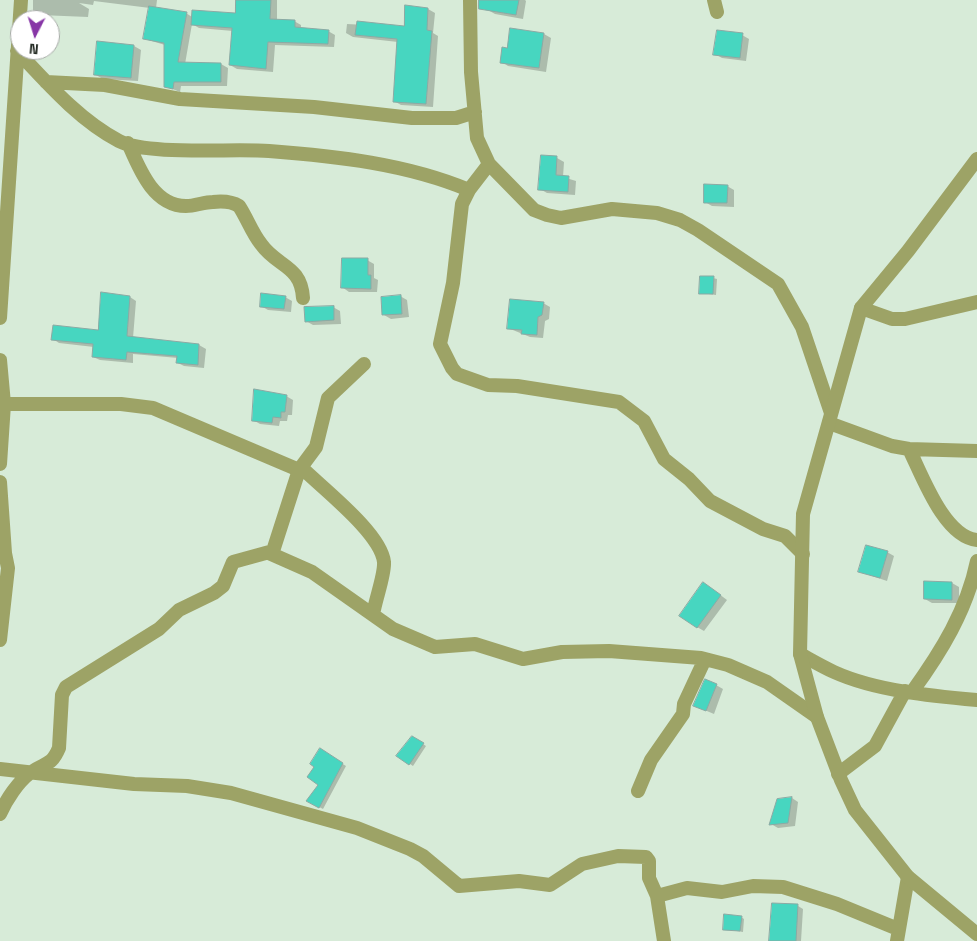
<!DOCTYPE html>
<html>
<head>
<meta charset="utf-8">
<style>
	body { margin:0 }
	#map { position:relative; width:977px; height:941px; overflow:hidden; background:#d7ebd8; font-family:"Space Grotesk",sans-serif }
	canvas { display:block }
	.north { position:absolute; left:10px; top:10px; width:50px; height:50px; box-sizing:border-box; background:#fff; border:1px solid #a6a9a6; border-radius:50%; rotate:185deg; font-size:14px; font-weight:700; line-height:20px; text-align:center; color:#212821 }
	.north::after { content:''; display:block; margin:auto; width:18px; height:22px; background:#8736a6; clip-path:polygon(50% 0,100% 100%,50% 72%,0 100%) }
</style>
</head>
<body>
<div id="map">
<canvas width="977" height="941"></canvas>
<div class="north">N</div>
</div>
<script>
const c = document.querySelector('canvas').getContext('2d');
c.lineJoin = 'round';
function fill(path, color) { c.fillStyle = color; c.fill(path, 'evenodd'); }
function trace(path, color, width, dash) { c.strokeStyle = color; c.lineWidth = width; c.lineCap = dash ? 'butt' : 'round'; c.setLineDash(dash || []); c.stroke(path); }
fill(new Path2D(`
	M33,0H157L156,8L186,13L192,17L236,14L237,0H277V21H294L301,25V29L328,31L335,35L334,47L275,45L273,72L237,69L230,65L233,31L199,28L192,24L185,64H221L228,68L227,86H181L180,92L165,86V45L145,39L150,8L94,1L93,5L79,3L89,9L88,17L40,15L33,11Z
	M490,0H525L526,1L523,19L495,14L488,10Z
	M428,9L435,13L433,33L438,36L433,107L401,105L394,101L398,42L353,37L346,33L347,24L405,27Z
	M511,29L544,34L551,38L546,72L508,66L502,62L509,50Z
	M742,35L749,39L746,61L722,58L715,54Z
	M134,46L141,50L138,81L103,79L96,75Z
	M542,156L557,158L564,162L563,177L576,181L575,195L547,193L540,189Z
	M727,186L734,190V207L712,206L705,202Z
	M367,260L374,264V278L378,280L377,292H349L342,287Z
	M713,278L717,279L716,295L701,293Z
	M400,296L407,300L409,317L391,319L384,315Z
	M130,297L136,301L133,338L199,345L206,349L204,368L184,366L178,363V358L133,354V363L100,360L93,357L94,347L59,343L53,339L99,331Z
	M285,297L292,301L291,312L268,310L261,306Z
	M543,303L550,307L549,319L545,321L543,338L530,337L508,328Z
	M333,307L340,311L341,324L313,325L306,321Z
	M286,396L293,400L292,415H288L287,421H280L279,426L260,424L253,420Z
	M887,552L894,556L887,581L860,572Z
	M952,583L959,587V603H932L925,599Z
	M711,588L727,600L704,631L697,627Z
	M716,685L723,689L714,714L695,706Z
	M412,737L426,746L413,766L398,756Z
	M320,750L346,766L323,809L308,801L320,785L315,767Z
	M792,798L798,802L795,826L778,828L771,824Z
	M774,904L798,906L803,909L801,941H770Z
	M741,917L744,919L743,932L724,929Z`), '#0003');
const building = new Path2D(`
	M236,0H271L270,19L295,20V27L329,30L328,44L268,42L266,69L229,65L232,28L191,25L192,10L235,13Z
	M479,0H519L516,15L479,9Z
	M405,5L428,8L427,30L432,31L426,104L393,102L397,39L355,35L357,21L404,26Z
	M149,6L187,12L178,62L221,63V82H174L173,89L164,87V43L143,39Z
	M510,28L544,33L539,68L500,63L502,47L507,48Z
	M717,30L743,33L740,58L713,55Z
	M97,41L134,45L131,78L94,75Z
	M541,155L557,156L556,175L569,176L568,192L538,190Z
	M704,184L728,185L727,203H704Z
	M342,258H368V275H371V289L341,288Z
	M700,276H714L713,294H699Z
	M101,292L130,296L127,336L199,344L198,365L176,363L177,356L127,352L126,360L92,357L93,344L51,340L53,325L98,330Z
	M261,293L286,296L284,309L260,307Z
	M401,295L402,314L382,315L381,297Z
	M510,299L544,302L542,315L538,317L537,335L521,334L522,330L507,329Z
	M334,306V320L305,322L304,307Z
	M254,389L287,395L285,412H281V418L273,417L272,423L252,421Z
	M866,545L888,551L880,578L858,572Z
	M924,581L952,582V600L924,599Z
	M703,582L721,595L697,628L679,616Z
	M705,679L717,684L706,711L693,706Z
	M412,736L424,743L409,765L396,756Z
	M320,748L343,763L319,808L306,801L318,785L307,777L314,767L310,764Z
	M792,797L788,823L769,825L777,799Z
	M772,903L798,904L796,941H769Z
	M724,914L742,916L740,931L723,930Z`);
fill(building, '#47d6c0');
trace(building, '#8ca9a3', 1);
trace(new Path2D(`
	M470,0L471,72L477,138L489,164L534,210L547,215L561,218L612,209L657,213L680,220L698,230L778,284L802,327L831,413
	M714,0L717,12
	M17,51C47,83 79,120 119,141C149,156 233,148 269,151C336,156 407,164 469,190
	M46,82L105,85L180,99L314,107L412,118H456L475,112
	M128,143C139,168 153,206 186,206C195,206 204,202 213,202C222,201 231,201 239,206C247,218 252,233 261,244C277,267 301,265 303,298
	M489,164L469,190L462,204L453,283L440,344L452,368L457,374L488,385L517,386L619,402L644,421L664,459L689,479L710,501L763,529L785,536L803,554
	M861,308L892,319H905L977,302
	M0,318L21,0
	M0,360L4,404L0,464
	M0,404H121L153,408L299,470
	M829,423L892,446L909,449L977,451
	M909,449C922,475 944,537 977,540
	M301,467C322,488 381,533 384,562C385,575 375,600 373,615
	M0,482L5,553L8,568L0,640
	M269,553L312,572L393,629L435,647L475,644L523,659L562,652L609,651L701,658L728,665L767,682L817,717
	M800,654C811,660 823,667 834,672C876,691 932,696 977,700
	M912,692C941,652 967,610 977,561
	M0,769L134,784L187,786L231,793L357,828L410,849L423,856L459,886L519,881L550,885L582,864L618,856L646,857L649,861V878L657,896L664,941
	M838,774L875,746L905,691
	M638,791L651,760L683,714L684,704L705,659
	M0,814C6,800 18,782 30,773C45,762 51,767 59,748L62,695L66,687L159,629L179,610L214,593L223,586L233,562L273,551L299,470L316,447L328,398L364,364
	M657,896L687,888L722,892L753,886L783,887L837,904L898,929
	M897,941L908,877`), '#9da366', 14);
trace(new Path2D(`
	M977,159L908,251L861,308L803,514L800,654L817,717L841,780L855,810L908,877L977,934`), '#9da366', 14);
</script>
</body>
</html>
